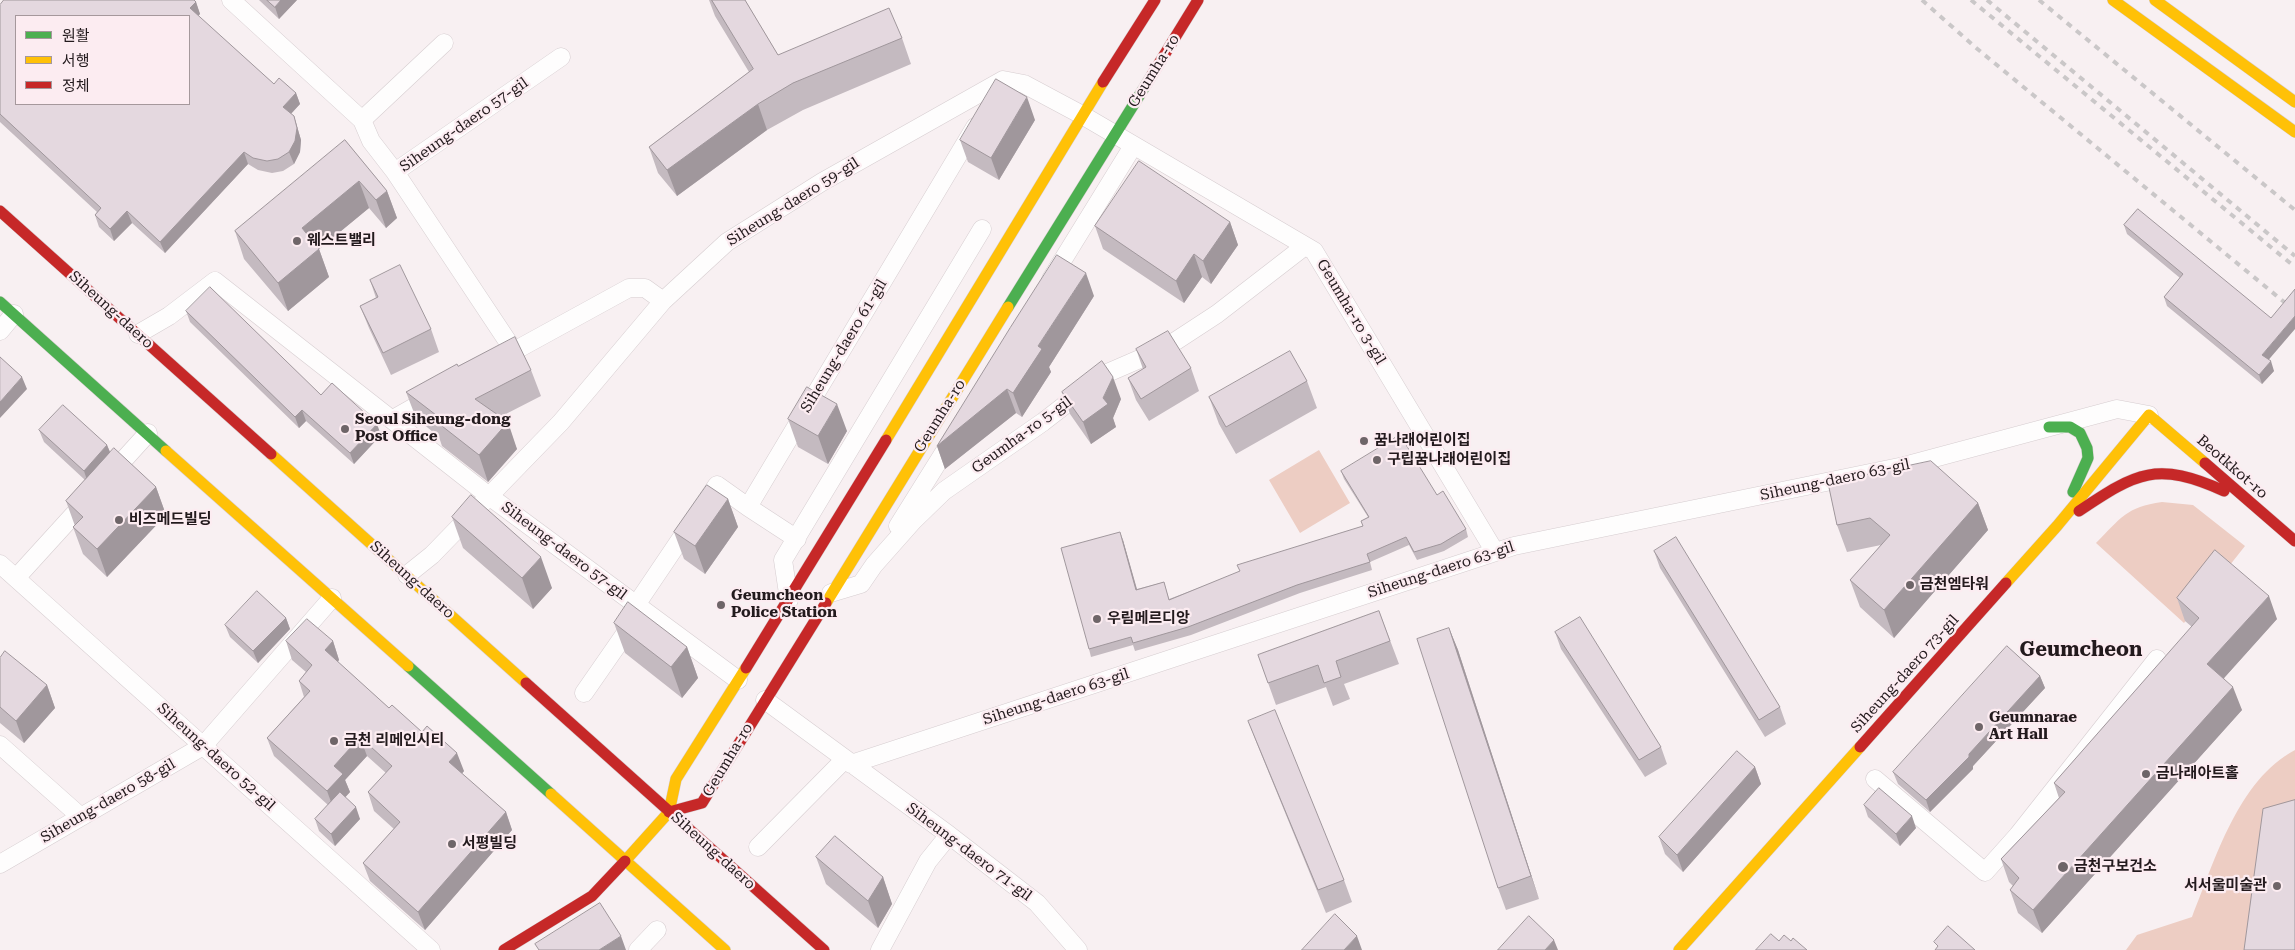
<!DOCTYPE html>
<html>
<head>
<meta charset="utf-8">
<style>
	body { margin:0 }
	#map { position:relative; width:2295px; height:950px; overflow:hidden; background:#f8f0f2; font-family:"Roboto Serif","Noto Sans KR",serif }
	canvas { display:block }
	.legend { position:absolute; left:15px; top:15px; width:175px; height:90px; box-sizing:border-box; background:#fcecf1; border:1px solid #a5989c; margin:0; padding:6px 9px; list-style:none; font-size:15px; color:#231a1d }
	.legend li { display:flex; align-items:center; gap:10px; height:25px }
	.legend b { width:25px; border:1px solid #a5989c }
</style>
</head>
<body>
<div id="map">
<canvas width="2295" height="950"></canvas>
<ul class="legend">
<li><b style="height:6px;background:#4caf50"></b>원활</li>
<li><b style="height:6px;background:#ffc107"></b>서행</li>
<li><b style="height:6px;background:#c62828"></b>정체</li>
</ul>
</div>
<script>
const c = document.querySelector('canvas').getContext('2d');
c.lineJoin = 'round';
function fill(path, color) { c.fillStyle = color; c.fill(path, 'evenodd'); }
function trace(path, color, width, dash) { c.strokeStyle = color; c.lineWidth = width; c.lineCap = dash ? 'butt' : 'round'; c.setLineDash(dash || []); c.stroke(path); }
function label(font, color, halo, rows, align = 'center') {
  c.font = font + ' "Roboto Serif","Noto Sans KR",serif'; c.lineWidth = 4.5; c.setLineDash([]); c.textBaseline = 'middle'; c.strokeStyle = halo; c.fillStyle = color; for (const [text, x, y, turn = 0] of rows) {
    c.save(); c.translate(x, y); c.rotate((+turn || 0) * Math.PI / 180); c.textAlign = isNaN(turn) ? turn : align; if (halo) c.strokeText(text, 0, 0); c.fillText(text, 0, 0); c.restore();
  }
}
fill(new Path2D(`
	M1319,450L1350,503L1300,533L1269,480Z
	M2162,502L2193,505L2245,546L2184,623L2096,543C2121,518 2126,507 2162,502Z
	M2295,750V950H2126L2137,935L2192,917C2215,860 2238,780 2295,750Z`), '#edcdc3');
const street = new Path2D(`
	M231,0L362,120L371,141L395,172L514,351
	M362,120L444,43
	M395,172L561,57
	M1051,279L1133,146
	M0,331L14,314
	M138,334L169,316L215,281L489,496L738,680
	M505,356L629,288H645L663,301
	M393,419L432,397
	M109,476L148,433
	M748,507L797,539
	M898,526L953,438
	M0,564L431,950
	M407,575L432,555L561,422L663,301L727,242L822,182L1003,80L1024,84L1082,115L1314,251L1495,552
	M16,578L87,500
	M831,593L861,584L874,565L913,521L944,491L1043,422L1105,374L1165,348L1217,314L1305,246
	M789,600L783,560L982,229
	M636,605L717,485L748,507L975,127
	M584,693L634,621
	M765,700L949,835L1037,903L1078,950
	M0,745L81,817
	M851,764L1514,546L1904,466L2117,409L2149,415
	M1875,779L1985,872L2018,835L2157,659
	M758,847L845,759
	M0,864L203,746L332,598
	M638,950L657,930
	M880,950L928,861L949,835`);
const fast = new Path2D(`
	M0,302L166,451
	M1008,307L1152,75
	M2049,427H2070L2080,433L2087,448L2088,458L2073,492
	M408,666L551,794`);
const slow = new Path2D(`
	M2113,0L2295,132
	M2155,0L2295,102
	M886,440L1103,82
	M166,451L408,666
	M271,454L526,683
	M2006,583L2057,526L2149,415L2205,463
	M826,603L1008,307
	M551,794L725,950
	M625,861L669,812L676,779L746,668
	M1679,950L1860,747`);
const jam = new Path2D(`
	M1152,75L1198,0
	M1103,82L1155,0
	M0,211L271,454
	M2205,463L2295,541
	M2079,511C2137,472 2157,461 2224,491
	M746,668L886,440
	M526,683L824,950
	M1860,747L2006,583
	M669,812L702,803L826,603
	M504,950L592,896L625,861`);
trace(street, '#d6cdd0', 19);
trace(fast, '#d6cdd0', 12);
trace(slow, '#d6cdd0', 12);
trace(jam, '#d6cdd0', 12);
trace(street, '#fefdfd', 18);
trace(fast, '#4caf50', 11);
trace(slow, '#ffc107', 11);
trace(jam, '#c62828', 11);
trace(new Path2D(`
	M1922,0L1975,47L2295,311
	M1971,0L2295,267
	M1987,0L2295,256
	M2039,0L2295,210`), '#cac7c8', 4, [6, 6]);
fill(new Path2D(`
	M259,0H297L279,19Z
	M709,0H745L778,55L902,38L911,64L803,110L767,130L677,196L658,173L649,147L749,72L715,16Z
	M196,2L200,14L198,16L274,84L296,93L300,104L291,114L294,116L301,140L300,152L294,164L283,171L272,173L258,170L248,164L165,253L132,223L114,241L99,227L95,215L97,212L0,122V5Z
	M1035,120L999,180L968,162L960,140Z
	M345,140L387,191L397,218L386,228L369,208L319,249L329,277L288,311L244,259L235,231Z
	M2138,209L2274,371L2262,384L2167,306L2164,297L2180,278L2127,234L2124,225Z
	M1230,222L1238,245L1211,284L1202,277L1184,303L1103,249L1095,226Z
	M370,280L431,329L439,352L391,375L369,328L360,306L376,298Z
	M1094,296L1049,367L1051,372L1022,417L1016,413L945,469L937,446Z
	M186,311L321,395L381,435L354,464L306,421L299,428L190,322Z
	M1136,349L1191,368L1199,391L1149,421L1136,400L1128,378L1143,369Z
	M458,366L531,370L541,396L500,417L517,449L488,482L442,446L439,437L416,418L406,392Z
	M1307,381L1317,408L1236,454L1219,424L1209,397Z
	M1062,392L1121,399L1113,418L1116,427L1091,444L1070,414Z
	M788,419L847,431L828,464L798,447Z
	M39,430L107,445L110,452L156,487L166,515L107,577L83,554L73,527L75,526L66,501L85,480L44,442Z
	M1341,471L1437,495L1466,529L1468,537L1444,551L1417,560L1409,545L1370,562L1372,570L1300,593L1191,635L1135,651L1133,645L1091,657L1089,649L1123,540L1137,589L1164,582L1169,599L1363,526L1361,521L1368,517L1344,479Z
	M1828,483L1978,503L1988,530L1894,638L1860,607L1850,580L1881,545L1847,552L1837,525Z
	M728,499L738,527L705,574L684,559L674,532Z
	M452,517L552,588L533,609L463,548Z
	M1654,551L1780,707L1786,724L1765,737L1660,568Z
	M2177,598L2277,619L2224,678L2242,710L2042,933L2018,913L2010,890L2013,886L2009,882L2001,859L2059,798L2054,783L2192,627L2185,621Z
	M1379,611L1399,664L1344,684L1350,699L1333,706L1326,687L1276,705L1258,655Z
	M286,618L290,629L258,663L230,637L225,625Z
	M614,623L687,647L698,678L682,698L625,653Z
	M1449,628L1458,650L1539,899L1506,910L1498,888Z
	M1555,632L1661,747L1667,764L1645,777L1561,649Z
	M286,641H333L339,660L338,662L389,708L464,771L462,774L506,812L512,830L425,930L370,881L363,863L394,829L374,811L368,792L386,773L367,756L345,780L350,792L345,797L360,819L335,846L319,831L315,819L328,805L274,756L267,738L304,697L299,681L306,672L292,660Z
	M0,658L47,685L55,708L24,743L0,723Z
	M2040,676L2045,688L1973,766V769L1930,812L1898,784L1893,772Z
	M1248,721L1344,880L1352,902L1326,913L1257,744Z
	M1755,767L1761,784L1683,872L1665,854L1659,837Z
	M1864,805L1916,828L1900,846L1868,817Z
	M816,857L883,877L892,904L878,928L826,884Z`), '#c4bac0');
fill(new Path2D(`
	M281,0H297L279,19L275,7Z
	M196,2L200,14L194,20L190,8Z
	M296,93L300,104L287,118L283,107Z
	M1027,97L1035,120L999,180L991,158Z
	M758,104L767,130L677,196L667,170Z
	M294,116L301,140L300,152L294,164L289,152Z
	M244,152L248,164L165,253L160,242Z
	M359,181L369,208L312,255L302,228Z
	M387,191L397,218L386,228L376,200Z
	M127,211L132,223L114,241L110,229Z
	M1230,222L1238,245L1211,284L1203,261Z
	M319,249L329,277L288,311L278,283Z
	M1194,254L1202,277L1184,303L1176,281Z
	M1086,273L1094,296L1049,367L1051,372L1022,417L1013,393L1038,346Z
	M2295,316V329L2265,364L2262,355Z
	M2271,361L2274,371L2262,384L2259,375Z
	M22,377L27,389L0,418V402Z
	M1113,377L1121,399L1113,418L1116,427L1091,444L1083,422L1103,398Z
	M1007,389L1016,413L945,469L937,446Z
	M837,404L847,431L828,464L818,436Z
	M302,410L306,421L299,428L295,417Z
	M508,422L517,449L488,482L479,455Z
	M377,424L381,435L354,464L350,453Z
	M107,445L112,457L88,483L84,471Z
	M156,487L166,515L107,577L97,549Z
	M728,499L738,527L705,574L695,546Z
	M1978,503L1988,530L1894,638L1884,610Z
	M1120,532L1123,540L1139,597L1136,590Z
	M541,557L552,588L533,609L522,578Z
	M2269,596L2277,619L2216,687L2207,664Z
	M286,618L290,629L258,663L253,651Z
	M1449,628L1458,650L1539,899L1531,876Z
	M333,641L339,660L332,668L325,650Z
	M687,647L698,678L682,698L671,667Z
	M2040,676L2045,688L1973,766V769L1930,812L1926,800L1969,754Z
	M47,685L55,708L24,743L16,721Z
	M2233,687L2242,710L2042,933L2033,910Z
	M360,737L367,756L345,780L350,792L334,810L327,791L334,766Z
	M457,753L464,771L456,780L449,762Z
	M1755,767L1761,784L1683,872L1677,855Z
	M356,807L360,819L335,846L331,834Z
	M506,812L512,830L425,930L418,912Z
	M1912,816L1916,828L1900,846L1896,834Z
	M883,877L892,904L878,928L868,901Z
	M621,936L626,950H599Z
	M1357,936L1362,950H1344Z
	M1554,940L1558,950H1545Z`), '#a0979c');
const building = new Path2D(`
	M4,0H194L196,2L190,8L274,84L279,78L296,93L283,107L294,116L297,128L295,141L289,152L278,159L267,161L253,158L244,152L160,242L127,211L110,229L95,215L101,208L0,114V5ZM16,16H189V104H16Z
	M267,0H281L275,7Z
	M712,0H745L778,55L889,8L902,38L793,83L758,104L667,170L649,147L753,69Z
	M996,79L1027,97L991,158L960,140Z
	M345,140L387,191L376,200L359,181L302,228L319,249L278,283L235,231Z
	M1139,161L1230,222L1203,261L1194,254L1176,281L1095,226Z
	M2138,209L2271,318L2295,289V316L2262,355L2271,361L2259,375L2164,297L2183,274L2124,225Z
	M1057,255L1086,273L1038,346L1042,349L1013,393L1007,389L937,446L1010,328Z
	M400,265L431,329L383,353L360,306L378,297L370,280Z
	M210,287L321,395L332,383L377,424L350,453L302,410L295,417L186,311Z
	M1168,331L1191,368L1141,399L1128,378L1146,367L1136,349Z
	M515,337L531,370L475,399L508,422L479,455L433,419L436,415L406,392L457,364L458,366Z
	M1290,351L1307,381L1226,427L1209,397Z
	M0,357L22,377L0,402Z
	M1102,361L1113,377L1103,398L1108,404L1083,422L1062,392Z
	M807,387L837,404L818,436L788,419Z
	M63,405L107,445L84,471L39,430Z
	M1400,435L1437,495L1443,491L1466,529L1441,544L1414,552L1406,537L1367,554L1370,562L1297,585L1188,627L1133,643L1131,637L1089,649L1061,548L1120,532L1136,590L1164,582L1169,600L1240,571L1237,565L1363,526L1361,521L1369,517L1341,471Z
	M114,448L156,487L97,549L73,527L83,517L66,501Z
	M1931,461L1978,503L1884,610L1850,580L1890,535L1870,518L1837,525L1828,483Z
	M707,485L728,499L695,546L674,532Z
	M471,495L541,557L522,578L452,517Z
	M1676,537L1780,707L1759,720L1654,551Z
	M2215,550L2269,596L2207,664L2233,687L2033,910L2010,890L2019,878L2001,859L2065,792L2054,783L2199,618L2177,598Z
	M257,591L286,618L253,651L225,625Z
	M628,602L687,647L671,667L614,623Z
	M1379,611L1390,641L1336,661L1341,677L1324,683L1318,665L1268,683L1258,655Z
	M1580,617L1661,747L1639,760L1555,632Z
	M307,619L333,641L325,650L389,708L392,705L422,732L427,726L457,753L449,762L506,812L418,912L363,863L400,822L368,792L392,766L360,737L334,766L343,774L327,791L267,738L310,691L299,681L312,665L286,641Z
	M1449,628L1531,876L1498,888L1417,639Z
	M2007,646L2040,676L1969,754V757L1926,800L1893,772Z
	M5,651L47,685L16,721L0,707V658Z
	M1275,710L1344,880L1318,890L1248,721Z
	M1737,751L1755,767L1677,855L1659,837Z
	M1879,788L1912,816L1896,834L1864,805Z
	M340,792L356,807L331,834L315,819Z
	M2295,800V950H2244L2263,809Z
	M835,836L883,877L868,901L816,857Z
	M600,903L621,936L599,950H539L535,944Z
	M1335,914L1357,936L1344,950H1302Z
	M1529,916L1554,940L1545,950H1498Z
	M1948,926L1975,950H1935L1938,946L1934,942Z
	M1771,934L1779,941L1784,935L1791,941L1793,938L1807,950H1756Z`);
fill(building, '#e4d8df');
trace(building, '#a0979c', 1);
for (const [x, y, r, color] of [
	[297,241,5,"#6e6568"],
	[345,429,5,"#6e6568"],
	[1364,441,5,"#6e6568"],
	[1377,460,5,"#6e6568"],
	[119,520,5,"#6e6568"],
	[1910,585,5,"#6e6568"],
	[721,605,5,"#6e6568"],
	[1097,619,5,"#6e6568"],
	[1979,727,5,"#6e6568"],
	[334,741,5,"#6e6568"],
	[2146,774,5,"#6e6568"],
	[452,844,5,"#6e6568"],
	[2063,867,6,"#6e6568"],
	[2277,886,5,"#6e6568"]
]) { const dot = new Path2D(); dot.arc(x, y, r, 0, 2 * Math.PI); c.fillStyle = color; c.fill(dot); trace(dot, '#fcecf1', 2); }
label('15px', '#231a1d', '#fcecf1', [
	["Geumha-ro",1154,71,-58],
	["Siheung-daero 57-gil",464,125,-35],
	["Siheung-daero 59-gil",793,202,-32],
	["Siheung-daero",111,310,42],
	["Geumha-ro 3-gil",1351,312,59],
	["Siheung-daero 61-gil",844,346,-59],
	["Geumha-ro",940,416,-58],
	["Geumha-ro 5-gil",1022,435,-36],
	["Beotkkot-ro",2232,467,41],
	["Siheung-daero 63-gil",1835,480,-12],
	["Siheung-daero 57-gil",564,551,37],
	["Siheung-daero 63-gil",1441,570,-18],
	["Siheung-daero",412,580,42],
	["Siheung-daero 73-gil",1905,674,-48],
	["Siheung-daero 63-gil",1056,697,-18],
	["Siheung-daero 52-gil",216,757,42],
	["Geumha-ro",728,760,-59],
	["Siheung-daero 58-gil",108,801,-30],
	["Siheung-daero",713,851,42],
	["Siheung-daero 71-gil",969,852,37]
]);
label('bold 15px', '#231a1d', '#fcecf1', [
	["웨스트밸리",307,241],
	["Seoul Siheung-dong",355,420],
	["Post Office",355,437],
	["꿈나래어린이집",1374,441],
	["구립꿈나래어린이집",1387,460],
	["비즈메드빌딩",129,520],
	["금천엠타워",1920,585],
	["Geumcheon",731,596],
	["Police Station",731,613],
	["우림메르디앙",1107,619],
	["Geumnarae",1989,718],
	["Art Hall",1989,735],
	["금천 리메인시티",344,741],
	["금나래아트홀",2156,774],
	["서평빌딩",462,844],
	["금천구보건소",2074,867],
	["서서울미술관",2267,886,"right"]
], 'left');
label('bold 20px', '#231a1d', '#fcecf1', [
	["Geumcheon",2081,650]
]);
</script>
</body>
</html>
